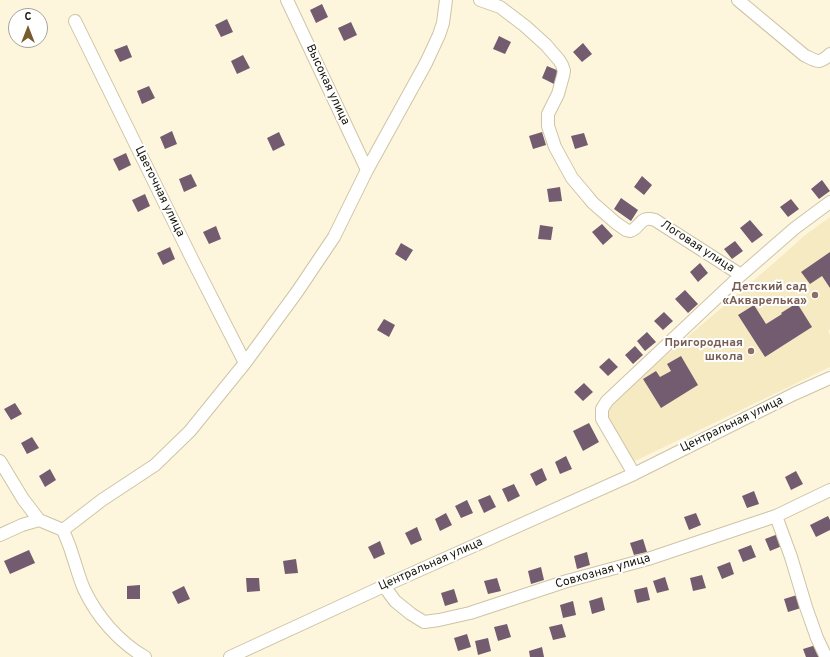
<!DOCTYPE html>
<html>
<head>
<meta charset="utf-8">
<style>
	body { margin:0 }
	#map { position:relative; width:830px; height:657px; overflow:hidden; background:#fdf6dc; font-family:Overpass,sans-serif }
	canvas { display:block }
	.north { position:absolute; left:8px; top:8px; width:40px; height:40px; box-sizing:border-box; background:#fff; border:1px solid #a3a29d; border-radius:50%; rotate:0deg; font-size:11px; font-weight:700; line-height:16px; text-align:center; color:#19160a }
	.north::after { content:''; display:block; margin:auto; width:14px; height:18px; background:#775b2e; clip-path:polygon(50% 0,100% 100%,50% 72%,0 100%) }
</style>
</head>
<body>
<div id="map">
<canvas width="830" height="657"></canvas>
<div class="north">С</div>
</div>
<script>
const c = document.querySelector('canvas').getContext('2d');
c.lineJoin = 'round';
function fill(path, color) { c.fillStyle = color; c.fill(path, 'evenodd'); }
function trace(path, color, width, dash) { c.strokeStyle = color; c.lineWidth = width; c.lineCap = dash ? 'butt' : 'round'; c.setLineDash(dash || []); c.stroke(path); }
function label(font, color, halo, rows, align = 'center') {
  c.font = font + ' Overpass,sans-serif'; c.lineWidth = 4; c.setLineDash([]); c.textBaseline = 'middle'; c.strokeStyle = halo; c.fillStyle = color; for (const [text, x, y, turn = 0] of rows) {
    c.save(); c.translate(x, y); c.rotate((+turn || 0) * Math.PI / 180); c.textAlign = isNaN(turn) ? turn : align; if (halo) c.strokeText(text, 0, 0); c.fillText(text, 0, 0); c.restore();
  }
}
fill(new Path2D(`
	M830,217V329L828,331L830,335V367L633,462L606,420L607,406L775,262L804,236Z`), '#f6eac2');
fill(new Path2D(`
	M322,4L328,17L316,23L310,10Z
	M227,19L233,32L221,37L215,25Z
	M351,22L357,35L344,41L338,28Z
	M499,36L511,42L505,54L493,49Z
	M583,43L592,54L582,62L573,52Z
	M127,45L132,57L120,62L114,50Z
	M243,55L250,68L237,74L231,61Z
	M547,66L559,71L554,84L542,78Z
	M149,86L155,98L142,104L137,91Z
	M172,131L177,144L165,149L160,137Z
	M279,132L285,145L273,151L267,138Z
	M542,132L546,145L533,149L529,136Z
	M584,133L588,145L575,149L571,136Z
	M126,153L131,165L119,171L113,159Z
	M191,174L197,186L184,192L179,179Z
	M642,176L652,185L644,195L634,187Z
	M822,180L830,191L819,199L811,189Z
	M560,187L562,201L549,202L547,189Z
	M145,194L150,206L138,212L132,200Z
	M621,198L638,210L631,221L614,209Z
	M791,199L799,209L788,217L780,207Z
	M750,220L763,235L752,243L740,228Z
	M602,224L613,236L603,245L592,232Z
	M540,225L553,227L551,240L538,239Z
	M216,226L221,239L209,244L203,232Z
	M735,241L743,251L732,259L724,249Z
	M401,243L413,250L406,261L395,254Z
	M170,247L175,259L163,265L157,253Z
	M830,252V288L822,276L810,284L801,272Z
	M700,263L708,273L698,282L690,272Z
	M685,290L698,304L688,313L675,299Z
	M797,303L812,327L765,357L738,315L754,305L766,324L782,314L781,313Z
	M664,312L673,321L663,330L654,321Z
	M384,319L395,325L389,337L377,330Z
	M647,332L656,342L645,351L637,341Z
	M635,346L643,355L633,364L625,355Z
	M681,356L698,385L661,408L643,379L656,371L660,377L671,371L667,364Z
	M609,358L618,367L608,376L599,367Z
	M584,383L593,392L583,401L574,392Z
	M15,403L22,414L11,420L4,409Z
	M589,423L599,442L583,451L573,431Z
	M32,437L39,448L27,454L21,443Z
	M566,456L572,469L560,474L555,462Z
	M542,468L547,480L536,486L530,474Z
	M50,469L56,480L45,487L39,476Z
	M796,471L803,484L791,490L785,477Z
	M514,484L520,496L508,502L502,489Z
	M754,491L759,504L747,508L742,496Z
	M490,495L496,507L484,513L478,500Z
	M467,500L473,513L461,518L455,506Z
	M446,513L452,525L440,531L435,519Z
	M696,513L701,525L689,530L684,517Z
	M828,516L830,520V530L816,537L810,525Z
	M417,527L422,540L411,545L405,533Z
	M778,534L782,546L770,551L765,539Z
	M643,539L647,552L634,555L630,543Z
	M380,541L385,554L374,559L368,547Z
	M751,545L756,557L743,562L738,550Z
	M29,550L35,563L10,574L4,561Z
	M587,552L590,565L577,569L574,556Z
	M296,559L298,573L285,574L283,561Z
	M730,562L734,574L722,579L717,567Z
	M541,567L544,580L531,584L528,571Z
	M702,575L706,588L693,591L690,578Z
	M665,577L669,590L657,593L653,581Z
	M246,578H259L260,591L247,592Z
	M497,578L501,591L488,594L484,581Z
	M140,585V599H127V586Z
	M184,586L190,599L178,604L172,592Z
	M647,587L650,600L637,603L634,590Z
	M454,589L458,602L445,606L441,593Z
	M797,595L801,608L788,612L784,599Z
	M602,597L605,610L592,614L589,601Z
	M573,601L576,615L563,618L560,605Z
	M507,624L511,637L498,641L494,627Z
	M562,624L566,637L553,640L549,627Z
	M467,634L471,647L458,651L454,638Z
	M488,638L491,651L478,655L475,641Z
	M816,645L820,657H806L803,649Z
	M542,647L544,657H530L529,651Z`), '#735b70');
const minor = new Path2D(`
	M287,0L367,170
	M480,0L500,7L525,26L546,45L559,60L562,65L564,71L563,76L558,94L548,114V126L555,147L572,178L583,191L593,203L616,223L626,230L630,231C641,228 639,215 655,220L741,275
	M738,0L804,55C816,61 819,65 830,54
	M75,21L193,261L245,363
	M0,461L23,499L39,520L63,530C66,538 70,546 72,554C76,565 79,578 84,589C97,617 119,642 145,657
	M634,474L602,419V409L607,401L741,275L795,228L830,202
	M776,516L791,557L806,607L817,638L826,657
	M63,530L102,500L155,465L190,431L245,363L297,292L334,237L367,170L426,63L439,35L443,23L446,0
	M0,535L22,525L39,520
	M384,586L395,601L411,614L424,622L439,620L470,613L567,581L648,559L776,516L830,490
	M230,657L384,586L634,474L794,394L830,378`);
trace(minor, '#cec4a5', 14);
trace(minor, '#fff', 12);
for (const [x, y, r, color] of [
	[815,295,4,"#8d6e63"],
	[751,351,4,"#8d6e63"]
]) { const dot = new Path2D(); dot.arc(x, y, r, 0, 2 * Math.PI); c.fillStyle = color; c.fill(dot); trace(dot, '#fff', 1.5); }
label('12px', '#19160a', '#fff', [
	["Высокая улица",327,85,65],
	["Цветочная улица",159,192,64],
	["Логовая улица",697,247,33],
	["Центральная улица",732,425,-26],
	["Центральная улица",431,565,-24],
	["Совхозная улица",603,572,-16]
]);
label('bold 12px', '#785e54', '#fff', [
	["Детский сад",807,288],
	["«Акварелька»",807,302],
	["Пригородная",743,344],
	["школа",743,358]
], 'right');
</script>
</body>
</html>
